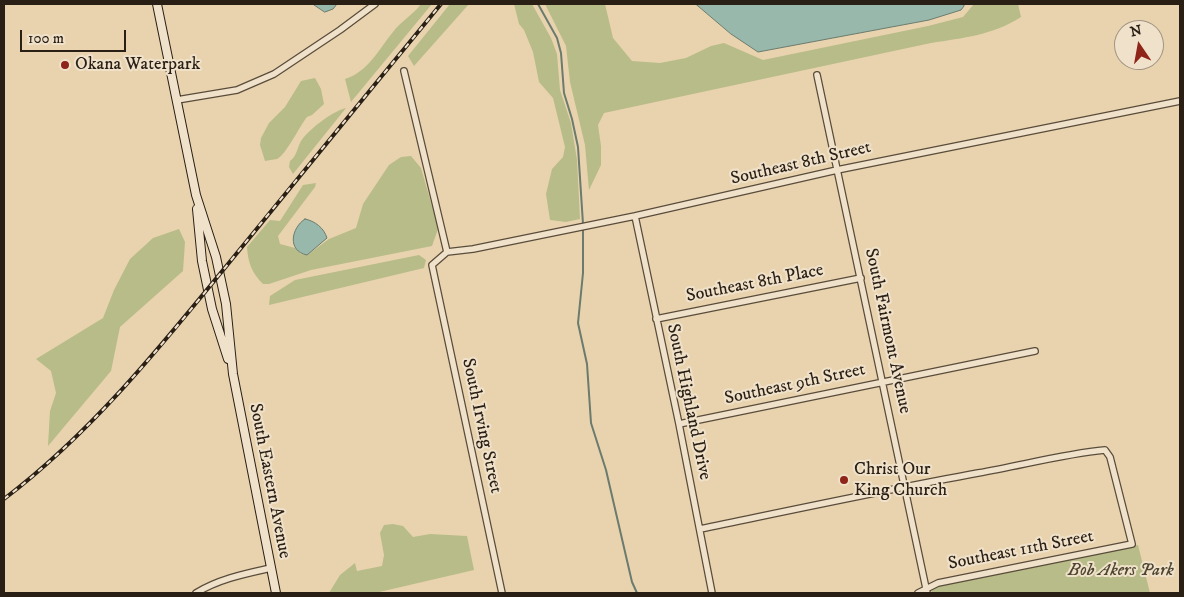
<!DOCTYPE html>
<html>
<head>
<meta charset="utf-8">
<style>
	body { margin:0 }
	#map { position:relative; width:1184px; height:597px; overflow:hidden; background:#e8d3ae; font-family:"IM FELL DW Pica",serif }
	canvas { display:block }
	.frame { position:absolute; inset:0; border:5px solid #2a1f15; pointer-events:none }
	.north { position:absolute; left:1114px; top:20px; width:50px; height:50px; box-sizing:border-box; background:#f0e2ca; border:1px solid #a19482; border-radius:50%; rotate:348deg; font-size:14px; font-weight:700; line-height:20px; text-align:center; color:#2a1f15 }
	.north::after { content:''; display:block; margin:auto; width:18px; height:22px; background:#8f2418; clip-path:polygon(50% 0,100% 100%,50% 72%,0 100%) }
	.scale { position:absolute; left:20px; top:30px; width:106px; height:22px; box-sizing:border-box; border:2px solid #2a1f15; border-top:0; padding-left:6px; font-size:15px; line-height:18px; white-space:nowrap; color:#2a1f15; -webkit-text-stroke:4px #f0e2ca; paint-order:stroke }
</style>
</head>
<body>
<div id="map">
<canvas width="1184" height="597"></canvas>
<div class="frame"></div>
<div class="north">N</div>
<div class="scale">100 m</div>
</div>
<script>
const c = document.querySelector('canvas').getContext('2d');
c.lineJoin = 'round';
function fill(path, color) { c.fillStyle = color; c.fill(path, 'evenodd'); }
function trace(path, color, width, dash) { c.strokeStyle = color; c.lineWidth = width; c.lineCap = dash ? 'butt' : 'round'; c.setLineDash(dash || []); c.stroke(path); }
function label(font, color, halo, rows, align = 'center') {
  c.font = font + ' "IM FELL DW Pica",serif'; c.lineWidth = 4; c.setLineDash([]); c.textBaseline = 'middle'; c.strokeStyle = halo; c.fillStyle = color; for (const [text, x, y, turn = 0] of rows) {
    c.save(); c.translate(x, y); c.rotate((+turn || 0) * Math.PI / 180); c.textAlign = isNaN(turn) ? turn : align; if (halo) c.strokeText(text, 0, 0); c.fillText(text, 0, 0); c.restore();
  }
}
fill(new Path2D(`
	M421,4H432L351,102L345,79C368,72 379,49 393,32C401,21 413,15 421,4Z
	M450,4H469L414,66L408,56Z
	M514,4H532L551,38L557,54L560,90L571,123L577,160L580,219L566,222L550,220L546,194L552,169L563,157L565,147L553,98L539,82L533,52L524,30L519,24Z
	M545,4H605L613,38L632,61L660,63L686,58L711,46L724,43L763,60L928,26L963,17L974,4H1018L1021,17C993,35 963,38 931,43L604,113L598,125L601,146V165L589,190L585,145L570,82L566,46Z
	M315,78L321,89L324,104L312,115L307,117C299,127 286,155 277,159C273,160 268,160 265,161L260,145L261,138L269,123L285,107L301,81Z
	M346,108L293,174L289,167L290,161C297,156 297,148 301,141C309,129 333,111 346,108Z
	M411,156L421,168L436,220L438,229L432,246L311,270L269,284H263C252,273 248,263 247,247L270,220L280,221L303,185L316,183L315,187L278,236L280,244L295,248L301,254L307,255L329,239L356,228L363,204L389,165L401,157Z
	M179,229L185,242L183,271L120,327L111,371L48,446L50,411L56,393L51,371L36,359L103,318L114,290L130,259L153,238Z
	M419,255L426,260L424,268L269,305L270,296L295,280Z
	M393,524L403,526L413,537L430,534L467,536L474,570L375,593H329L340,575L355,563L357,571L382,566L384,555L380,533L384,525Z
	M1138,545L1150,593H931L933,588L939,584Z`), '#b8bc89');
const water = new Path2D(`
	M313,4H337L333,9L325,12Z
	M696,4H964V6L961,10L929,20L758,52L731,34Z
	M305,219C315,221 324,228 327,238L307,255C287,251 291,228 305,219Z`);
fill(water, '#97b8aa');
trace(water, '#6b7b6e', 1);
trace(new Path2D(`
	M538,4L557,38L561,53L564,93L572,119L578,147L583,224
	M583,229V273L578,323L587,364L591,423L606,470L632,582L637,593`), '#6b7b6e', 2);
const street = new Path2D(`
	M404,71L447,252
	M817,75L927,593
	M177,100L237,90L274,74L340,30L375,4
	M635,216L679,424L712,593
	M656,319L861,278
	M679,424L1035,351
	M700,529C792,510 885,490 978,473C1020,466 1062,454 1105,450L1110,457L1132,544L938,583L918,593
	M196,593C219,579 244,574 271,568
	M502,593L432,265L447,252L473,249L635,216L837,170L1180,101`);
const secondary = new Path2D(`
	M157,4L196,195L216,257L226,304L233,374L276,593
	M197,209L202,261L212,309L228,359`);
trace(street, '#5a4c3b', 8);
trace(secondary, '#2a1f15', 10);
trace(street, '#f0e2ca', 5.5);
trace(secondary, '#f0e2ca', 8);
const rail = new Path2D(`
	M4,499C95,430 165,341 237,253C305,169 373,87 441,4`);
trace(rail, '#2a1f15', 4);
trace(rail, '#f0e2ca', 2, [5.5]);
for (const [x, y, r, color] of [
	[65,65,5,"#8f2418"],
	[844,480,5,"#8f2418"]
]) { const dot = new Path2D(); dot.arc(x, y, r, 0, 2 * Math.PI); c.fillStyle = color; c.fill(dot); trace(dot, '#f0e2ca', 2); }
label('18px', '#2a1f15', '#f0e2ca', [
	["Okana Waterpark",75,65],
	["Christ Our",854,470],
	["King Church",854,491]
], 'left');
label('18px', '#2a1f15', '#f0e2ca', [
	["Southeast 8th Street",801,164,-13],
	["Southeast 8th Place",755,284,-11],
	["South Fairmont Avenue",887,331,78],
	["Southeast 9th Street",795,385,-12],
	["South Highland Drive",688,402,78],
	["South Irving Street",481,426,78],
	["South Eastern Avenue",269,481,79],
	["Southeast 11th Street",1021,551,-11]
]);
label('italic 18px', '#4e4632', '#f0e2ca', [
	["Bob Akers Park",1121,571]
]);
</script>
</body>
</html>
